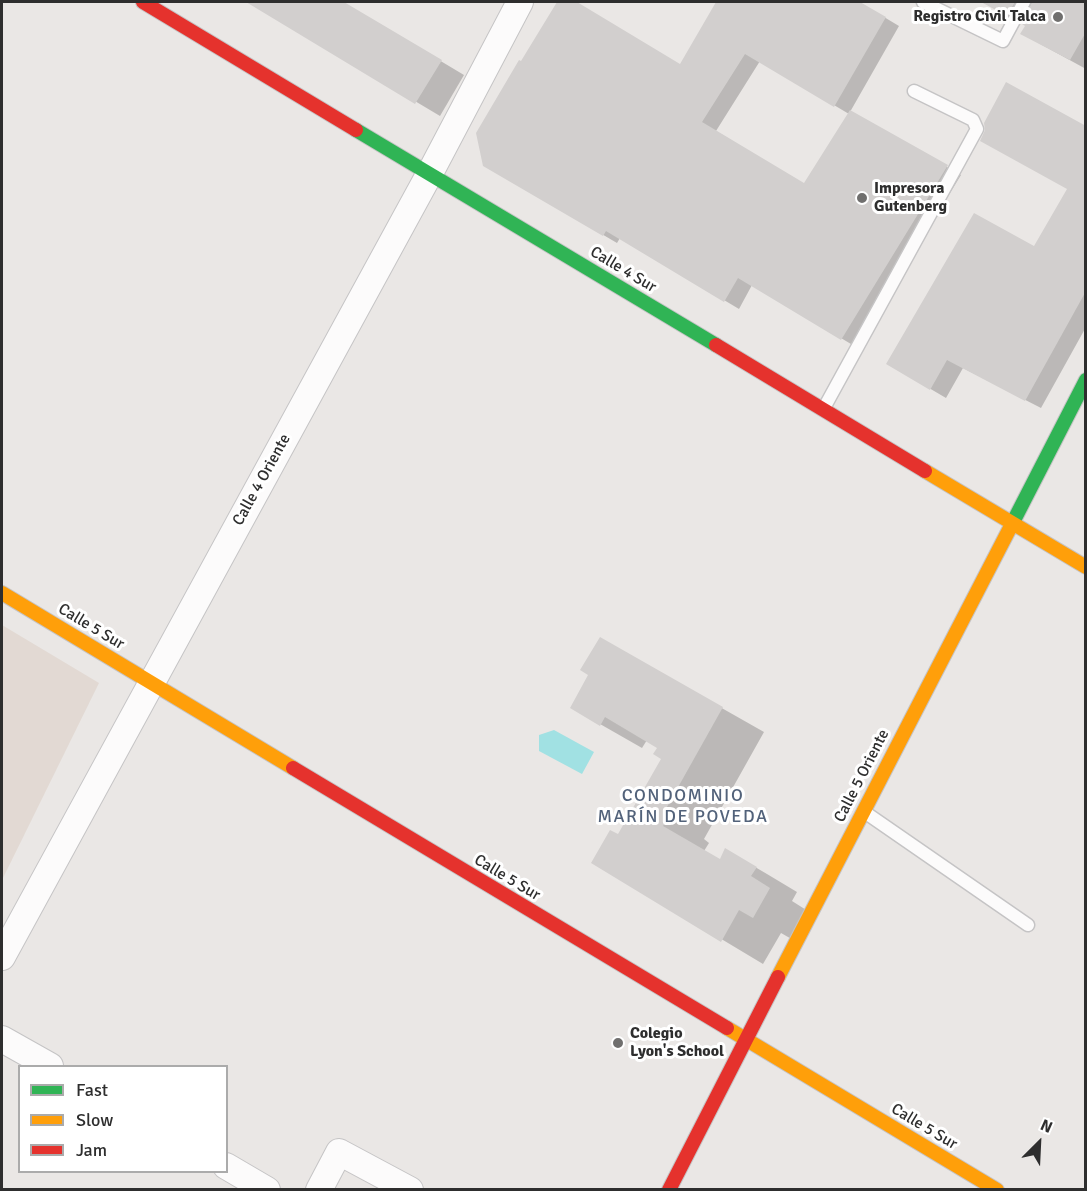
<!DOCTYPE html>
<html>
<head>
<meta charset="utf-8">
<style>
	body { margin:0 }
	#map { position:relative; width:1087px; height:1191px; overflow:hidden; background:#eae7e5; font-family:Signika,sans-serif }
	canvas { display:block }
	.frame { position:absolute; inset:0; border:3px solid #2e2e2e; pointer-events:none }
	.legend { position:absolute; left:18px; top:1065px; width:210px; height:108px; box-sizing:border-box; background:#fff; border:2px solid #ababab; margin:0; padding:8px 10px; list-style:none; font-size:18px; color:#2e2e2e }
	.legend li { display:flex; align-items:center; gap:12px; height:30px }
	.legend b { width:30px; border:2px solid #ababab }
	.north { position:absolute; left:1009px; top:1113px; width:60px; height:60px; -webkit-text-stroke:4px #fff; paint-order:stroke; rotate:24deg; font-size:16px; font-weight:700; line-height:24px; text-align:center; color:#2e2e2e }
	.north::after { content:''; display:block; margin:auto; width:21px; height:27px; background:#2e2e2e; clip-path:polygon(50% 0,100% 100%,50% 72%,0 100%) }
</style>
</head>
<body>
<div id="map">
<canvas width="1087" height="1191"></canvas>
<div class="frame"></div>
<ul class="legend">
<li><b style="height:8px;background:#30b455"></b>Fast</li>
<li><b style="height:8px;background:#ff9f0a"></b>Slow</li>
<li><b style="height:8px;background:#e5322d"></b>Jam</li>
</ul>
<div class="north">N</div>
</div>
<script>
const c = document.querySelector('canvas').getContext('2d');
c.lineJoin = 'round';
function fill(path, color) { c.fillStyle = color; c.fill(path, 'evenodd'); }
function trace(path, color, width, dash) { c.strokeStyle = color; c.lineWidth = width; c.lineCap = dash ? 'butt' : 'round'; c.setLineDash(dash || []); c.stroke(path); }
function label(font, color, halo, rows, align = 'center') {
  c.font = font + ' Signika,sans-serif'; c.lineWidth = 6; c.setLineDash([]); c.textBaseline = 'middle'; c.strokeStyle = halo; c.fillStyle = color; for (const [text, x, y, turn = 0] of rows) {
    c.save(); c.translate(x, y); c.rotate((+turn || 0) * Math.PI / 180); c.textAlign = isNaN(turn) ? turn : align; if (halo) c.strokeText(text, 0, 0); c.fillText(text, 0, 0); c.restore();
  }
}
fill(new Path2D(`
	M2,625L99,683L2,880Z`), '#e2d9d3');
fill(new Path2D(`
	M554,730L594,752L582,774L539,751V735Z`), '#a1e1e3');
fill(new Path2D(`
	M249,2H342L464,75L440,116Z
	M559,2H575L680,66L718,2H859L899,26L850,112L961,175L856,347L752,285L739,309L620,238L617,243L484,165L522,63ZM760,61L849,114L805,185L716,131Z
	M982,2H1086V69L1022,34L1027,26Z
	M1086,128V327L1041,408L963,368L946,398L888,364L1035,248L1069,189Z
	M600,639L764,732L704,839L709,843L704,851L721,861L726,850L767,874L797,892L792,901L811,913L795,941L781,933L763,964L593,862L619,836L663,758L659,747L647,740L642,748L572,708L590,675Z`), '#0003');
fill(new Path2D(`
	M246,2H344L442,60L415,104Z
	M557,2H577L680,64L716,2H860L886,17L834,107L745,54L702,122L804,183L850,110L948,165L841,340L738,278L724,302L606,231L603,236L483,166L476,133L519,60L521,61Z
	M981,2H1015L1007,16Z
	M1032,2H1086V32L1070,60L1020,34L1025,26L1022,24Z
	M1006,82L1086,126V291L1025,401L947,360L930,390L886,364L974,213L1034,246L1067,189L980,141L985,130L984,123Z
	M600,637L723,707L663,814L669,817L663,826L720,859L725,848L757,867L751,876L770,888L753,918L739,910L721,942L591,863L610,830L618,834L661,759L653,754L657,748L605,717L600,726L570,708L588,675L580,670Z`), '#d2cfce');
const lane = new Path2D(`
	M923,2L1003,41L1024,2
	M824,408L977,129L973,120L914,91
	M866,813L1028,925`);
const street = new Path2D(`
	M2,957L430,173L520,2
	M2,1039L50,1066
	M226,1166L267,1190
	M319,1190L339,1152L410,1190`);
const fast = new Path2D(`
	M356,130L716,345
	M1011,526L1086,380`);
const slow = new Path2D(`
	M925,471L1086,567
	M2,593L293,768
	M778,977L1011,526
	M727,1028L997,1190`);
const jam = new Path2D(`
	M143,2L356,130
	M716,345L925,471
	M293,768L727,1028
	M669,1190L778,977`);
trace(lane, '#c5c4c5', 15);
trace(street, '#c5c4c5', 28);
trace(fast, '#c5c4c5', 16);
trace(slow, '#c5c4c5', 16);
trace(jam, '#c5c4c5', 16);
trace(lane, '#fcfbfb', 12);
trace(street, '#fcfbfb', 26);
trace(fast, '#30b455', 14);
trace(slow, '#ff9f0a', 14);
trace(jam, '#e5322d', 14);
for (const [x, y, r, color] of [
	[1058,17,6,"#706f6e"],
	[862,198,6,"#706f6e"],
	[618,1043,6,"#706f6e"]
]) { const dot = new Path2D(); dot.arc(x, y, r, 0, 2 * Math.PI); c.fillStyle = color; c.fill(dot); trace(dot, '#fff', 2); }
label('bold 16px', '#2e2e2e', '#fff', [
	["Registro Civil Talca",1046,17,"right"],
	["Impresora",874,189],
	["Gutenberg",874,207],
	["Colegio",630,1034],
	["Lyon's School",630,1052]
], 'left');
label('16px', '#2e2e2e', '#fff', [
	["Calle 4 Sur",623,270,31],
	["Calle 4 Oriente",262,480,-61],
	["Calle 5 Sur",91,627,31],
	["Calle 5 Oriente",862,776,-63],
	["Calle 5 Sur",507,878,31],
	["Calle 5 Sur",924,1127,31]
]);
c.letterSpacing = '1.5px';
label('18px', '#52627a', '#fff', [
	["CONDOMINIO",683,796],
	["MARÍN DE POVEDA",683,817]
]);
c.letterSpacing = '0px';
</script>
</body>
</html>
